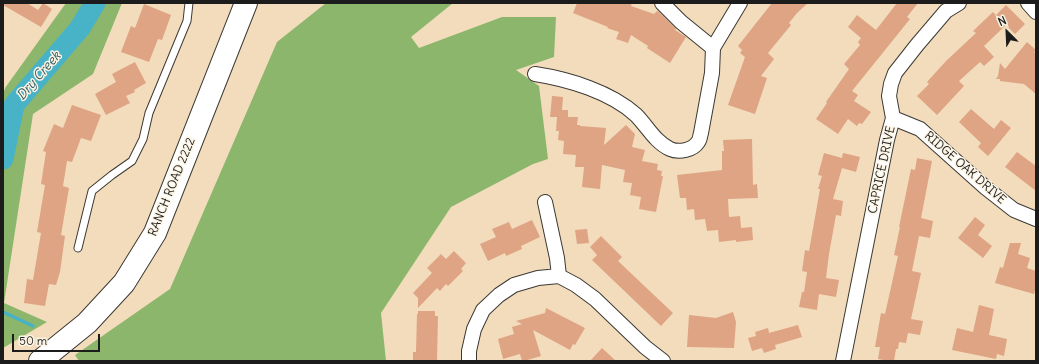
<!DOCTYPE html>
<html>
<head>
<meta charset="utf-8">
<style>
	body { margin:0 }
	#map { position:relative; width:1039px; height:364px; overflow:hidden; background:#f2dcbc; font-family:Delius,sans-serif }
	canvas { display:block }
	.frame { position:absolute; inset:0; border:4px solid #1c1c1c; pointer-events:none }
	.north { position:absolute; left:987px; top:12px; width:40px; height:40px; -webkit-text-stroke:3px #fcf5e5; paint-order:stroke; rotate:336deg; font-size:11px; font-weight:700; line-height:16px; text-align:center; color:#1c1c1c }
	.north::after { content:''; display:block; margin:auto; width:14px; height:18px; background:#1c1c1c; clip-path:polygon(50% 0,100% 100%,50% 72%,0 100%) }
	.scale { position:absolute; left:12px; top:334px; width:88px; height:18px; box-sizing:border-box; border:2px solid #1c1c1c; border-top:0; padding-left:5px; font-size:12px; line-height:14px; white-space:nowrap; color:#1c1c1c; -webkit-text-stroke:3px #fcf5e5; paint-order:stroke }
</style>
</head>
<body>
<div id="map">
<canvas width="1039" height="364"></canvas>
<div class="frame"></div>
<div class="north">N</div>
<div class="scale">50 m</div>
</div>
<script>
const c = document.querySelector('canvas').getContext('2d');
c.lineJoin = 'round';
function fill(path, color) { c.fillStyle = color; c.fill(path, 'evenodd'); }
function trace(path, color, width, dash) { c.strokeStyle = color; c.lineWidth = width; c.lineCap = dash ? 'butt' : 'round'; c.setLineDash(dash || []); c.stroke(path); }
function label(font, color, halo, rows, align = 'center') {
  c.font = font + ' Delius,sans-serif'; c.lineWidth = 3; c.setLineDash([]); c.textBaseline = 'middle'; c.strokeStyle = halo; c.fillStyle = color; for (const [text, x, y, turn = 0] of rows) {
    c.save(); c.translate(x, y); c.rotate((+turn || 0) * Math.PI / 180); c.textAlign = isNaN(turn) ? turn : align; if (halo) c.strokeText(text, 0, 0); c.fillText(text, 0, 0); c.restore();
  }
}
fill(new Path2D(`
	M66,3H122L93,74L33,114L4,303L47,322L3,348V95L5,88Z
	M326,3H453L411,37L419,48L502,17H556L554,57L516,70L539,86L548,159L533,164L451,207L381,313L386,361H79L75,355L170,289L277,42Z`), '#8bb66c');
trace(new Path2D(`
	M3,312L33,326`), '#48b2c7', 3.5);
trace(new Path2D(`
	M3,159L14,105L80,28L95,3`), '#48b2c7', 21);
fill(new Path2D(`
	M3,3H27L38,10L43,3L52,9L41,27L3,5Z
	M577,3H632L631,6L654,14L657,11L659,12L676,29L675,30L686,37L670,63L647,48L648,46L631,35L628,43L616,39L619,32L607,28L608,27L573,13Z
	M772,3H808L797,13L789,23L791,25L768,53L774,59L761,76L767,78L755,114L728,105L745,57L740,53L742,50L738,46Z
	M897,3H918L907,17L910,19L852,91L858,95L854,101L871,112L862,124L859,123L857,126L848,119L838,134L816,119L827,103L826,102L849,69L844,64L860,45L858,42L861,38L848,27L857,15L876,30Z
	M144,4L171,15L162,40L158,39L149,62L121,52L131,26L135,28Z
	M1006,5L1025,24L1015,34L1006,25L984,46L994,57L984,66L980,62L959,81L964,86L937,115L917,96L929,84L927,82L946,61L976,33L973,31L993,12L996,15Z
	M1027,42L1036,50L1034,52L1036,54V94L1024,84L1000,81V79H996L998,76L1000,63L1005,69Z
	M135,62L146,83L134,90L135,92L126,96L130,103L106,115L95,94L116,82L112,74Z
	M552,96L563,97L562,110H568V117H578L577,125H580V126L606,128L604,145L626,125L635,134L632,147L645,150L642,161L658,164L657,170L662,171L661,176H663L656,212L639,209L641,197L630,195L632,183L623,182L625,170L602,165L600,189L582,187L584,167H575L576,155L563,154L564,141L558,140L559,131H556L557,117H550Z
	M72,105L101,115L91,141L81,138L72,162L67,161L63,186L69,188L61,235L65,236L60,272L56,285L49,284L45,306L24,303L27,279L33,280L41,233L37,232L45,185L41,184L46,152L43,151L54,124L63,128Z
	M971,109L994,129L1001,120L1011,128L988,156L978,147L981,143L959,122Z
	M752,139L753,185L757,184L758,198L728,199L729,217L740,216L741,228L752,227L753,240L736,242V240L719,242L718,230L707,231L705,219L695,220L694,209L687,210L686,198H680L677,175L722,170V151H724L723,140Z
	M1017,152L1036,166V191L1005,167Z
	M824,153L842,158L843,153L860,157L856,172L842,168L833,199L843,201L841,216L836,215L829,254L826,278L839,280L836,297L819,294L817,310L799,307L802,292H804L807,272L802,271L805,250L809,251L820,189H818L822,176L818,175Z
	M917,158L932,161L921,218L933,221L930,238L919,236L912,271L921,273L911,319L923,321L920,335L908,333L906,343L899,342L898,349H896L894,361H889L878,359L880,347H875L881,313L885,314L898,256L894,255L900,227H899L911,169L915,170Z
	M975,217L985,225L978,235L992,246L983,258L958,238Z
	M532,220L540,237L521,246L522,249L506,256L505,253L488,261L480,244L496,237L492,229L509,222L512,229Z
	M587,229L589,243L577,244L575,230Z
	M601,236L622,257L618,261L673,313L661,326L592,260L597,255L590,247Z
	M1010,243H1021L1018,254L1030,258L1027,268L1036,271V287L1034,294L995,283L1000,267L1003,268Z
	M454,251L466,263L461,269L463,271L448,286L446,284L440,291L437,288L418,308V298L413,293L432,273L427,268L441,254L446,259Z
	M979,305L994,309L989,335L1007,339L1004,356L997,354L996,359L952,350L957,328L973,332Z
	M546,308L585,328L575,345L573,344L570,350L533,330L541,356L524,361H522L520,354L503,359L498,339L514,334L512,327L522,324L516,321L545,313Z
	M418,311H435V316H438L437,361H413V352H416L417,314H418Z
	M733,312L736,322L734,348L687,347L689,315L716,318Z
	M798,325L802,337L775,345L776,349L764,353L762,348L752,351L748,338L756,336L755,332L768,328L769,333Z
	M602,348L616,361H590Z`), '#dea484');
const lane = new Path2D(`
	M78,248L92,191L112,175L132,161L143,139L149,113L187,21L189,3`);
const street = new Path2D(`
	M662,3L681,22L713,48
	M1028,3L1036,12
	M535,74C568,79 611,92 636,115C647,126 655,142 670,149C679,153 693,150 698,142C700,140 700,136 701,133L712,73L713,48L740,3
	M893,118L920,129L986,188L1014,210L1036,219
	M545,202L557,258L559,276
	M469,361V351L474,329L483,310L499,295L514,285L538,278L559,276L576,285L595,299L645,347L663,361
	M843,361L887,140L893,118L889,96L891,84L895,73L917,45L946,11L959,3`);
const primary = new Path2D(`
	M40,361L87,323L124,283L155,233L246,3`);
trace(lane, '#3c3934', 9);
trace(street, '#3c3934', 16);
trace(primary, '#3c3934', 24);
trace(lane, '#fff', 7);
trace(street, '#fff', 14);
trace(primary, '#fff', 22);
label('12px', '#1c1c1c', '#fcf5e5', [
	["RIDGE OAK DRIVE",965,168,41],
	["CAPRICE DRIVE",882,170,-78],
	["RANCH ROAD 2222",172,187,-68]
]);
label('italic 13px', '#2e5860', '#fcf5e5', [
	["Dry Creek",39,76,-49]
]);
</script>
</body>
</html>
